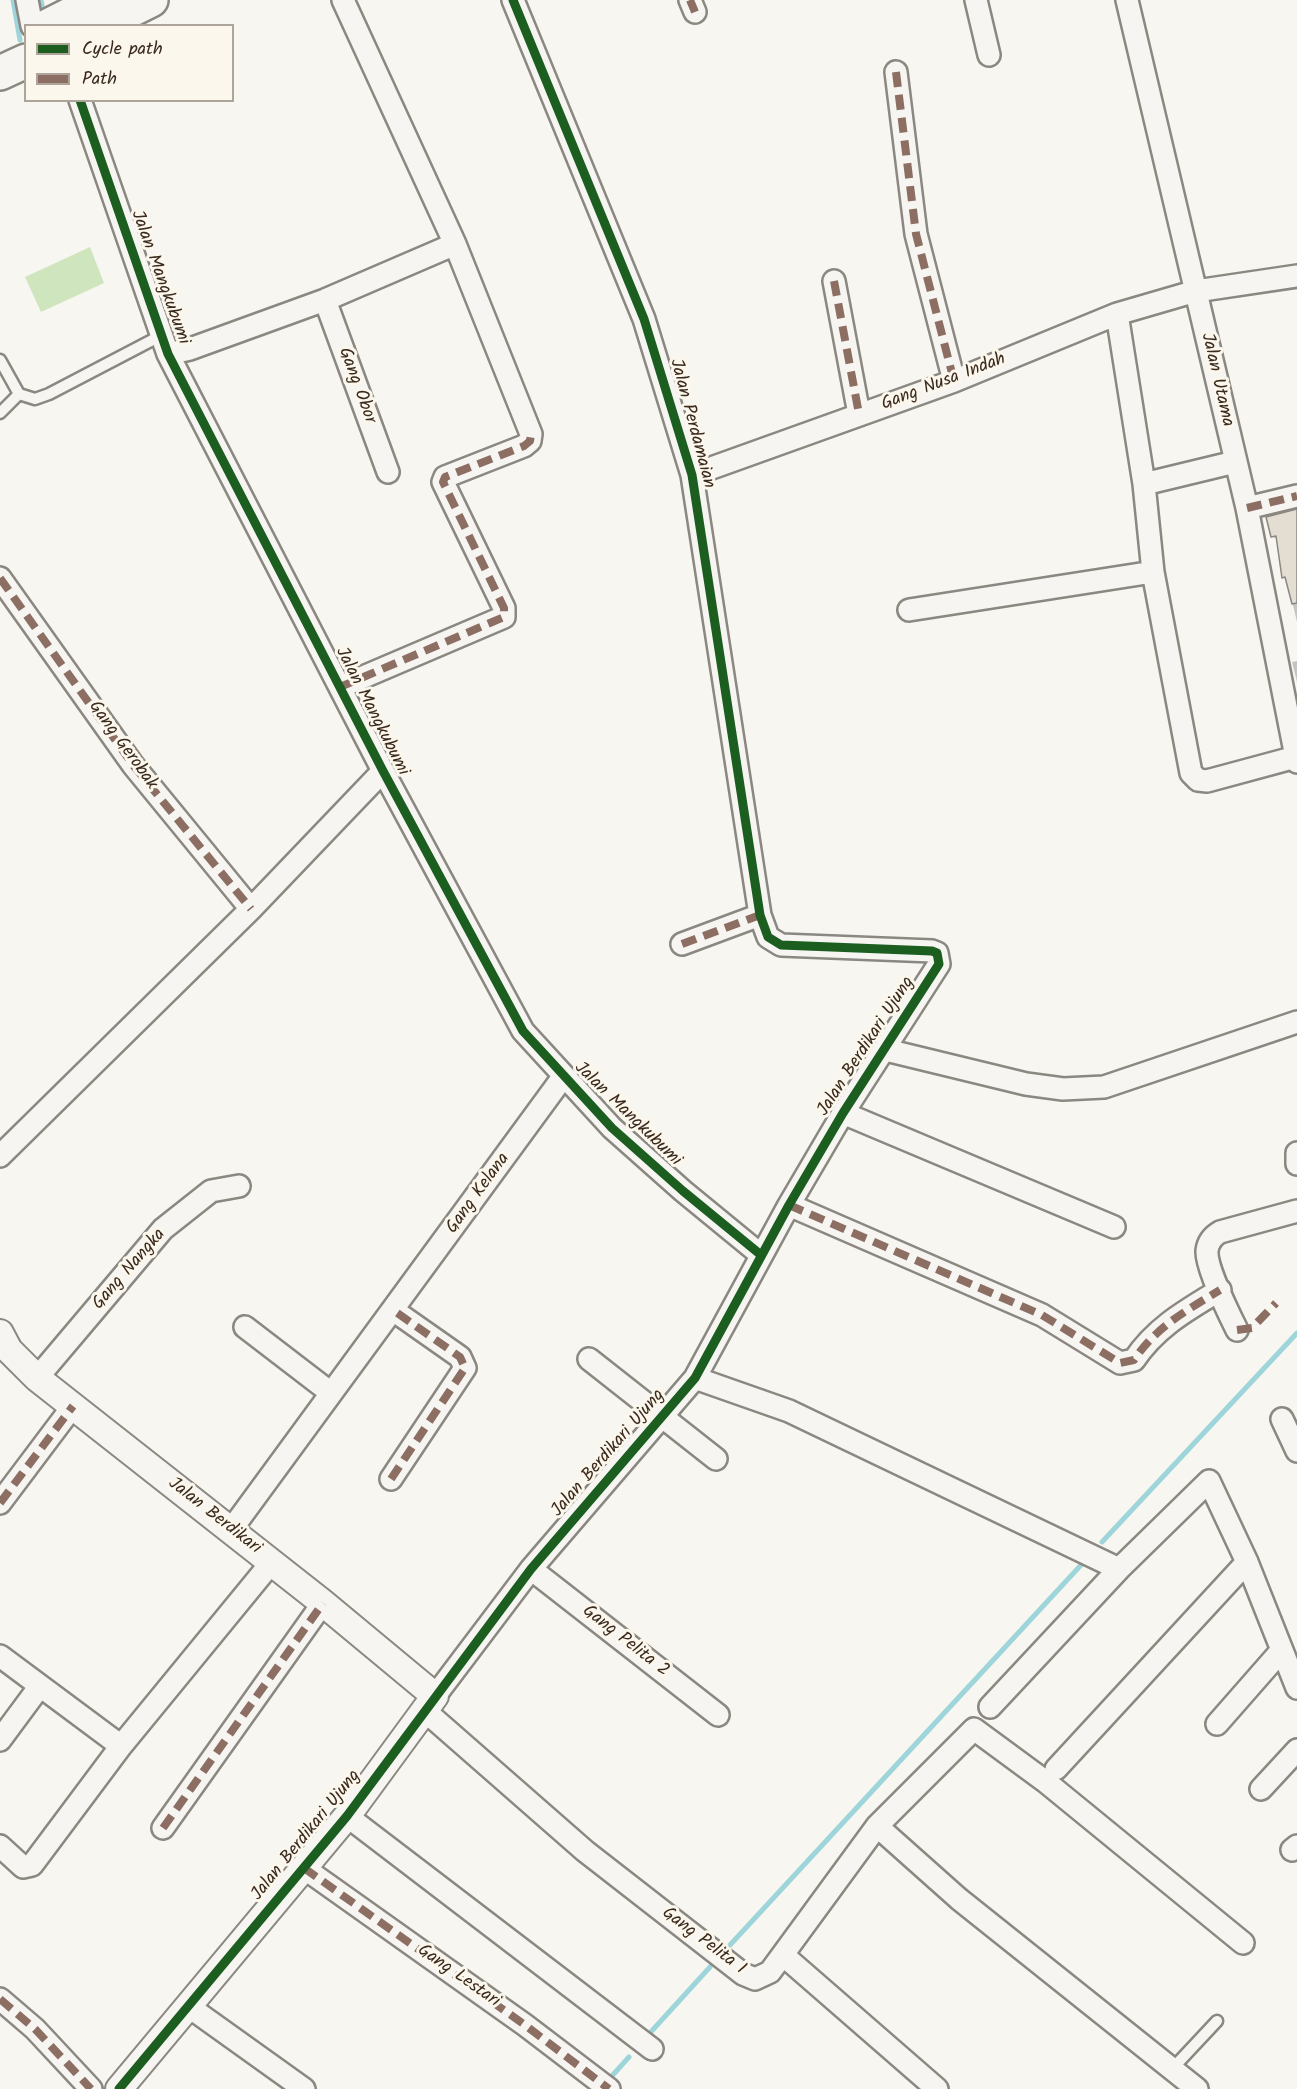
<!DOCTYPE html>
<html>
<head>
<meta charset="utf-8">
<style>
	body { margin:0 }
	#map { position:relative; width:1297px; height:2089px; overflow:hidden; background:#f8f6f0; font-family:Kalam,sans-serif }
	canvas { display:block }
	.legend { position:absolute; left:24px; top:24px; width:210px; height:78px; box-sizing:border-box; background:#fbf7ec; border:2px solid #aea59a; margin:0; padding:8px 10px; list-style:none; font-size:18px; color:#3b2a1e }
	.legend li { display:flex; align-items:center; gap:12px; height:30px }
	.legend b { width:30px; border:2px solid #aea59a }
</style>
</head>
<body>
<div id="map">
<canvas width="1297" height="2089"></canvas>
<ul class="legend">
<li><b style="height:8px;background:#1b5e20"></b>Cycle path</li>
<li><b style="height:8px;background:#8d6e63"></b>Path</li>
</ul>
</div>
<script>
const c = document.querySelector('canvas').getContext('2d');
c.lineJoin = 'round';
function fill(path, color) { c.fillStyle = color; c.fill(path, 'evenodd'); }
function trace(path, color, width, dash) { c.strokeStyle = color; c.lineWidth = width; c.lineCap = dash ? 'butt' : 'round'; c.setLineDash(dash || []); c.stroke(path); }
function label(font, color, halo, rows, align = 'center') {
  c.font = font + ' Kalam,sans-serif'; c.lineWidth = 6; c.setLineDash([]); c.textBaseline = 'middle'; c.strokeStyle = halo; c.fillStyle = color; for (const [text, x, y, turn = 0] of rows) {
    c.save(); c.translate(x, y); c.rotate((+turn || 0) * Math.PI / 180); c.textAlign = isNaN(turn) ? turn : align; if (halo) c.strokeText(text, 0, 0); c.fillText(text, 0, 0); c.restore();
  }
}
fill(new Path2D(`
	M90,247L104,283L41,312L25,277Z`), '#cee5be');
fill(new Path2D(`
	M1297,510V622L1287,579L1283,577L1278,540L1272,536Z
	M1297,661V682L1292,662Z`), '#0003');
trace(new Path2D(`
	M13,0L20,40
	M41,0L44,16
	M1102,1542L1297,1333
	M730,1945L1081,1565
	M649,2034L710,1967
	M611,2077L629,2057`), '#9dd5da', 5);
const building = new Path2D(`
	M1297,509V603L1292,604L1285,577L1282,578L1276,536L1271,537L1266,517Z`);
fill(building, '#e4ded2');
trace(building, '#8b8781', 1.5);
const service = new Path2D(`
	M0,360L19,394L35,399L49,394L162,335
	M0,413L19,394
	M1173,2068L1217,2021`);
const minor = new Path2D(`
	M27,0L32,26
	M690,0L695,12
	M976,0L989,55
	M1127,0L1247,508L1297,762
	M896,72L916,234L954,381
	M80,100L168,354L383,771L523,1031L612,1128L683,1191L761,1255
	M834,281L859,414
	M325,300L388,472
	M1117,314L1144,484L1153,572L1191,773L1198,780L1207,781L1296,757
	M168,354L190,349L325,300L455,244
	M692,475L954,381L1117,314L1196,291L1297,276
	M1144,484L1235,462
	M1247,508L1297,496
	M0,578L133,765L251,909
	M909,610L1153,572
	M340,687L504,617V608L443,482L445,477L524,446L530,441L531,434L455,244L343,0
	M682,944L760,915
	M886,1050L1026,1084L1063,1089L1104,1087L1297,1022
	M843,1113L1114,1227
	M1297,1153V1164
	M0,1156L251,909L383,771
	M789,1205L1042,1315L1120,1363L1134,1360C1156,1327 1187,1310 1220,1290
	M245,1327L331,1393
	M1237,1330C1229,1314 1206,1267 1207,1251C1208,1242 1213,1236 1220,1232L1297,1211
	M589,1359L716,1459
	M37,1378L163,1229L211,1191L239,1186
	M695,1378L789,1411L1119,1569
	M1282,1419L1297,1451
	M391,1479L465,1368L460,1357L393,1310
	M0,1503L73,1406
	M231,1530L563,1077
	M531,1569L718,1715
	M0,1656L121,1746
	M435,1696L531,1569L695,1378L789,1205L843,1113L939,964L937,953L932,951L781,945L768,937L760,915L692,475L644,319L513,0
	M990,1707L1119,1569L1209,1481L1247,1562L1297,1688
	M424,1710L585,1851L743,1974L755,1979L770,1972L877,1826L974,1729L1046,1782L1243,1943
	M1217,1724L1281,1651
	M0,1740L40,1686
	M1056,1769L1247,1562
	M1261,1789L1297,1750
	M347,1816L652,2049
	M877,1826L959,1899L1197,2089
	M163,1828L323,1603
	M0,1846L23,1867L32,1865L121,1746L271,1563
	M1292,1850L1297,1846
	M304,1868L525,2025L609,2089
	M783,1955L937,2089
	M0,1999L35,2029L91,2089
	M188,2006L304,2089`);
const tertiary = new Path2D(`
	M0,1333L9,1350L37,1378L323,1603L435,1696L347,1816L119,2089`);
const primary = new Path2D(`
	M48,26L99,0
	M99,26L151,0
	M0,73L26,61`);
trace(service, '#8b8781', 15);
trace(minor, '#8b8781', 26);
trace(tertiary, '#8b8781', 30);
trace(primary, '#8b8781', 38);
trace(service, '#f6f5f1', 10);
trace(minor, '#f6f5f1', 21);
trace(tertiary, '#f6f5f1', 26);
trace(primary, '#f6f5f1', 33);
trace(new Path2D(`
	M690,0L695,12
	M896,72L916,234L954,381
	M834,281L859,414
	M1247,508L1297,496
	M0,578L133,765L251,909
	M340,687L504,617V608L443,482L445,477L524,446L530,441L531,434
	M682,944L760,915
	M789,1205L1042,1315L1120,1363L1134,1360C1156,1327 1187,1310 1220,1290
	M1237,1330L1252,1328L1276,1303
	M391,1479L465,1368L460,1357L393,1310
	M0,1503L73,1406
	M163,1828L323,1603
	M304,1868L525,2025L609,2089
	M0,1999L35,2029L91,2089`), '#8d6e63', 8, [15, 8]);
trace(new Path2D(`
	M80,100L168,354L383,771L523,1031L612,1128L683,1191L761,1255
	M119,2089L347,1816L531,1569L695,1378L789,1205L843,1113L939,964L937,953L932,951L781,945L768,937L760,915L692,475L644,319L513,0`), '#1b5e20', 9);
label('18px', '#3b2a1e', '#fbf7ec', [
	["Jalan Mangkubumi",159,278,70],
	["Jalan Utama",1216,380,77],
	["Gang Nusa Indah",944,383,-21],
	["Gang Obor",356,386,70],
	["Jalan Perdamaian",691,424,75],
	["Jalan Mangkubumi",371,712,63],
	["Gang Gerobak",122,746,54],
	["Jalan Berdikari Ujung",867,1047,-57],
	["Jalan Mangkubumi",627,1115,44],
	["Gang Kelana",479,1194,-54],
	["Gang Nangka",130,1270,-49],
	["Jalan Berdikari Ujung",609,1454,-49],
	["Jalan Berdikari",214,1517,38],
	["Gang Pelita 2",625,1642,38],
	["Jalan Berdikari Ujung",307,1836,-51],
	["Gang Pelita 1",703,1942,37],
	["Gang Lestari",458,1977,35]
]);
</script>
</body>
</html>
